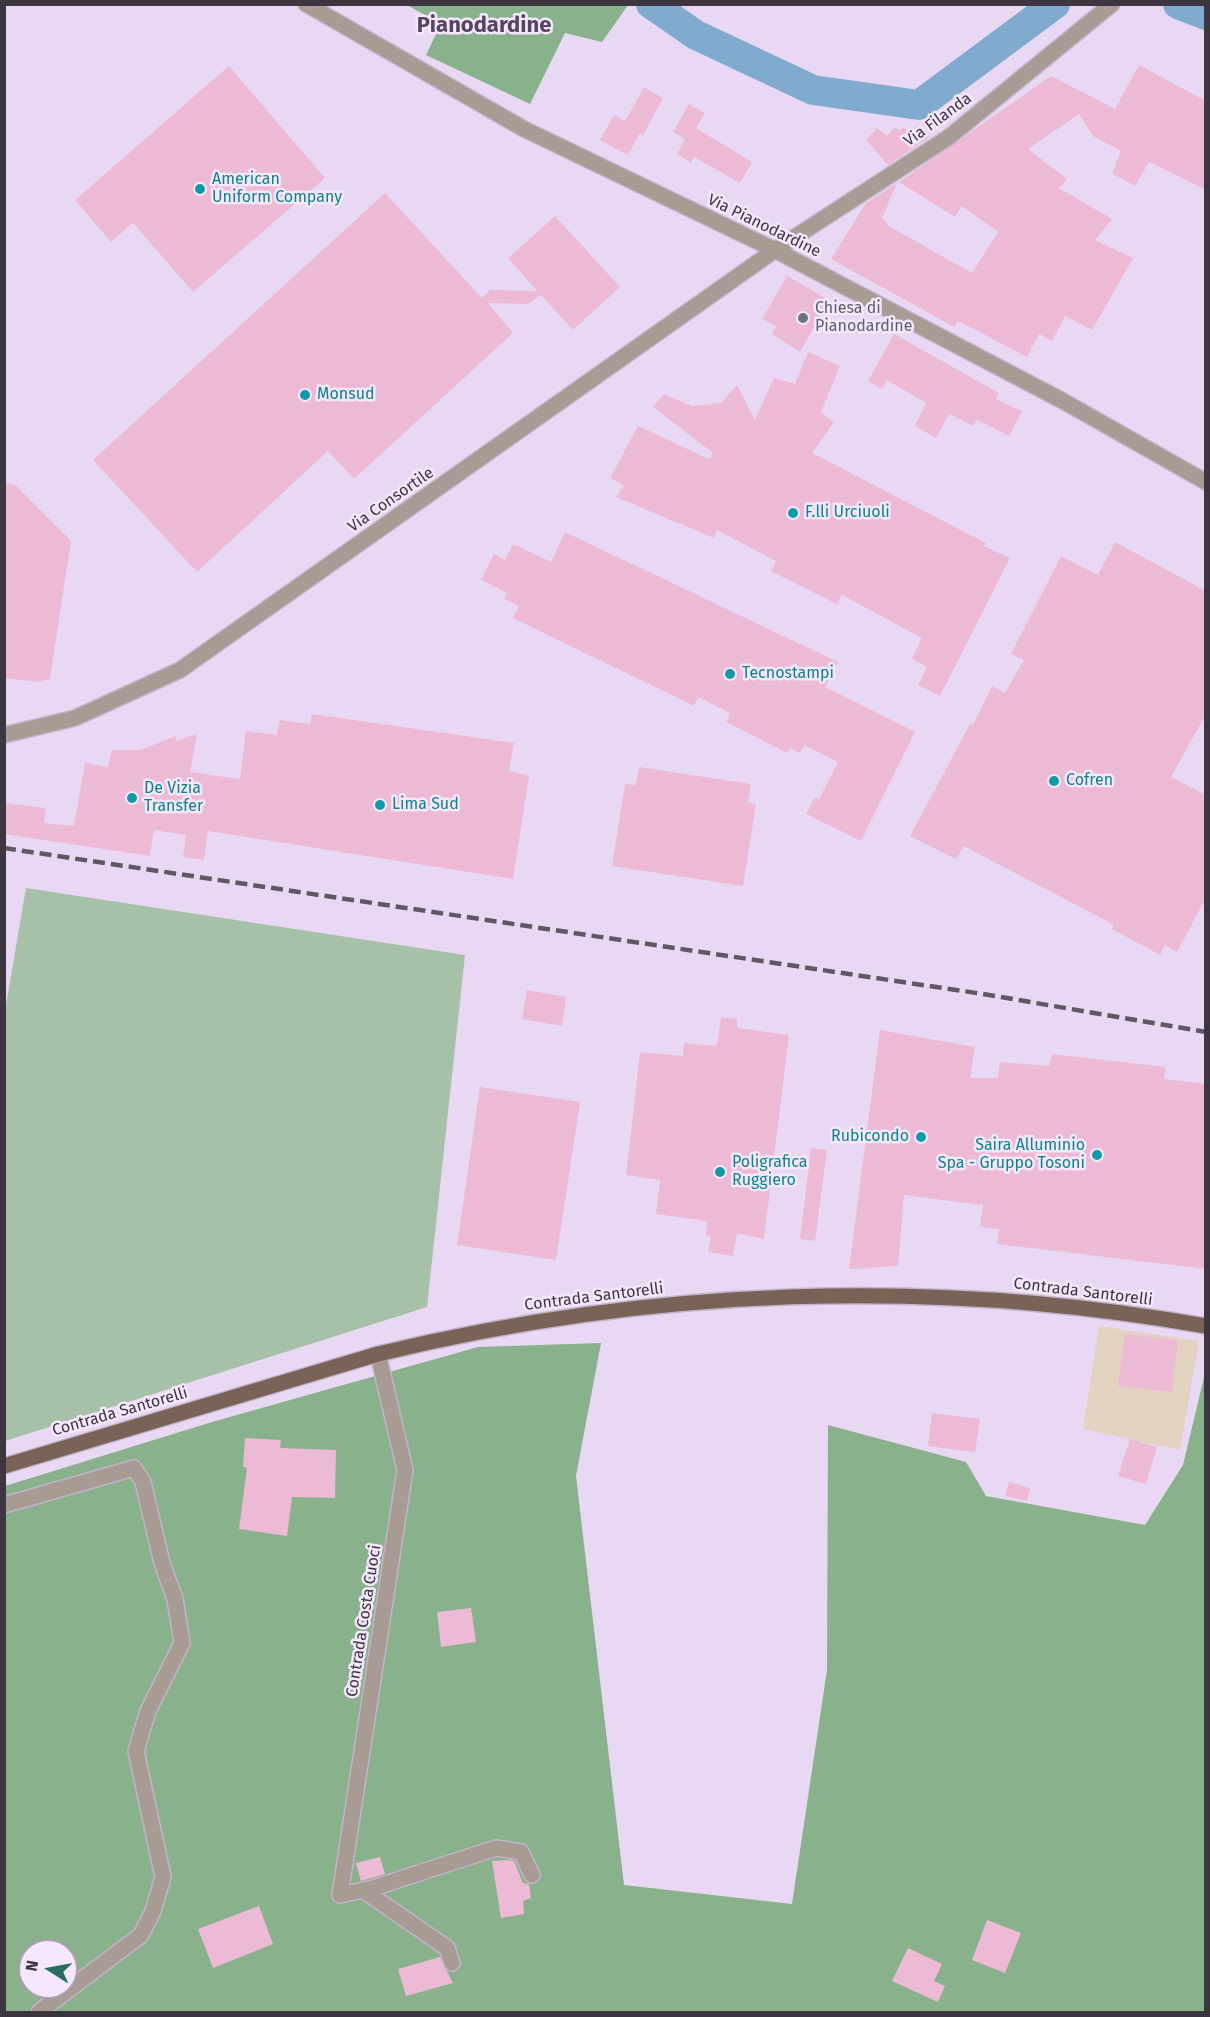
<!DOCTYPE html>
<html>
<head>
<meta charset="utf-8">
<style>
	body { margin:0 }
	#map { position:relative; width:1210px; height:2017px; overflow:hidden; background:#e9d8f3; font-family:"Fira Sans",sans-serif }
	canvas { display:block }
	.frame { position:absolute; inset:0; border:6px solid #3d3641; pointer-events:none }
	.north { position:absolute; left:18px; top:1939px; width:60px; height:60px; box-sizing:border-box; background:#f5e7fd; border:2px solid #aba0b2; border-radius:50%; rotate:281deg; font-size:16px; font-weight:700; line-height:24px; text-align:center; color:#3d3641 }
	.north::after { content:''; display:block; margin:auto; width:21px; height:27px; background:#276d62; clip-path:polygon(50% 0,100% 100%,50% 72%,0 100%) }
</style>
</head>
<body>
<div id="map">
<canvas width="1210" height="2017"></canvas>
<div class="frame"></div>
<div class="north">N</div>
</div>
<script>
const c = document.querySelector('canvas').getContext('2d');
c.lineJoin = 'round';
function fill(path, color) { c.fillStyle = color; c.fill(path, 'evenodd'); }
function trace(path, color, width, dash) { c.strokeStyle = color; c.lineWidth = width; c.lineCap = dash ? 'butt' : 'round'; c.setLineDash(dash || []); c.stroke(path); }
function label(font, color, halo, rows, align = 'center') {
  c.font = font + ' "Fira Sans",sans-serif'; c.lineWidth = 5; c.setLineDash([]); c.textBaseline = 'middle'; c.strokeStyle = halo; c.fillStyle = color; for (const [text, x, y, turn = 0] of rows) {
    c.save(); c.translate(x, y); c.rotate((+turn || 0) * Math.PI / 180); c.textAlign = isNaN(turn) ? turn : align; if (halo) c.strokeText(text, 0, 0); c.fillText(text, 0, 0); c.restore();
  }
}
fill(new Path2D(`
	M1099,1326L1199,1341L1180,1450L1083,1429Z`), '#e2d3c0');
fill(new Path2D(`
	M26,888L465,955L427,1307L5,1441L4,1017Z`), '#a7c0a8');
fill(new Path2D(`
	M407,5H628L602,42L565,33L530,104L426,55L441,24Z
	M601,1343L576,1476L624,1885L792,1904L827,1670L828,1425L966,1462L986,1496L1145,1525L1183,1465L1205,1373V2012H5V1486L212,1422L478,1347ZM30,1951H66V1987H30Z`), '#89b18c');
trace(new Path2D(`
	M651,4L696,35L813,90L919,105L1055,4
	M1178,4L1206,15`), '#81abce', 30);
fill(new Path2D(`
	M1139,65L1206,101V190L1149,162L1135,186L1112,173L1121,151L1093,136L1079,114L1028,149L1067,179L1059,188L1112,219L1095,240L1133,258L1092,330L1065,316L1052,341L1039,334L1027,357L958,321L954,327L831,259L866,203L897,183L882,218L887,222V225L972,273L998,232L962,206L955,217L899,182L1051,76L1115,109Z
	M229,66L325,178L193,292L133,223L111,242L75,200Z
	M644,87L663,98L643,135L640,133L628,155L600,140L614,115L625,121Z
	M689,104L705,113L696,128L752,162L740,183L694,157L691,163L677,154L685,139L673,132Z
	M917,125L930,137L888,165L866,140L877,128L887,136L895,127L900,131L903,127L911,133Z
	M385,193L482,298L490,290L537,291L508,258L555,216L620,287L573,330L541,295L528,304L488,303L513,333L354,479L328,451L197,572L93,460Z
	M787,276L829,300L800,352L772,334L776,326L762,319Z
	M894,334L999,393L996,399L1022,411L1009,436L977,420L973,426L949,414L936,438L915,426L926,403L887,380L882,389L868,381Z
	M808,352L840,366L821,412L834,422L812,453L986,543L984,546L1010,558L940,696L918,685L927,667L912,659L922,638L842,595L837,604L771,571L776,561L717,530L714,538L616,497L624,485L610,478L638,426L709,459L713,453L653,407L664,394L692,406L721,403L737,385L755,420L774,378L795,384Z
	M4,483L15,485L71,541L50,679L39,682L4,678Z
	M565,532L838,662L825,687L915,732L861,841L806,814L815,797L819,799L838,762L804,745L800,753L790,748L787,753L726,722L730,713L698,697L694,706L513,618L519,606L504,599L507,593L481,580L494,554L505,560L513,544L551,562Z
	M1115,542L1206,591V714L1171,777L1206,795V898L1177,952L1165,945L1160,955L1112,929L1114,925L964,846L956,859L910,836L970,724L973,725L992,686L1005,693L1024,660L1011,654L1061,556L1098,575Z
	M312,714L514,743L509,771L529,776L513,879L208,831L204,860L183,857L186,835L154,830L150,856L4,834V803L46,808L44,823L74,826L85,763L108,767L112,750H140L176,736V741L197,734L190,772L240,779L246,731L277,735L280,720L310,724Z
	M639,767L751,784L748,803L756,804L743,886L612,866L625,784L636,785Z
	M527,990L566,997L562,1026L522,1019Z
	M721,1017L737,1019V1028L789,1035L764,1239L737,1233L733,1256L708,1252L711,1237L706,1234L707,1221L656,1214L660,1180L626,1175L640,1052L683,1056L684,1043L717,1046Z
	M880,1030L975,1047L970,1078H998L1000,1062L1049,1066L1052,1054L1166,1067L1164,1079L1206,1084V1269L997,1244L999,1229L980,1227L983,1205L904,1195L898,1266L849,1269Z
	M480,1087L580,1102L556,1260L457,1245Z
	M811,1148L827,1150L815,1241L800,1239Z
	M1125,1334L1178,1340L1172,1392L1118,1386Z
	M932,1413L980,1419L975,1452L928,1446Z
	M245,1438L281,1440L280,1448L336,1450L335,1498L292,1497L287,1536L239,1529L247,1468L243,1467Z
	M1130,1439L1157,1447L1146,1484L1118,1476Z
	M1009,1482L1030,1488L1027,1501L1005,1496Z
	M471,1608L476,1642L441,1647L437,1612Z
	M380,1857L385,1874L361,1881L356,1863Z
	M508,1860L514,1861L523,1883L529,1884L531,1898L523,1901L524,1914L501,1918L492,1861Z
	M259,1906L273,1944L213,1968L198,1929Z
	M987,1920L1021,1933L1005,1973L972,1960Z
	M908,1948L942,1964L934,1981L945,1986L938,2002L892,1981Z
	M440,1957L453,1983L406,1996L398,1969Z`), '#edbad6');
const minor = new Path2D(`
	M306,4L524,129L775,250L1063,401L1206,482
	M4,735L75,718L180,670L775,250L949,137L1112,4
	M378,1354L405,1470L340,1895L373,1888L496,1848L521,1852L532,1875
	M4,1505L134,1468L143,1482L162,1563L175,1599L182,1643L148,1711L136,1751L163,1877L153,1911L141,1935L39,2012
	M363,1890L447,1948L452,1963`);
const major = new Path2D(`
	M4,1466L378,1354C649,1288 931,1277 1206,1326`);
trace(minor, '#c3b4cc', 18);
trace(major, '#c3b4cc', 18);
trace(minor, '#a89b94', 15);
trace(major, '#796256', 15);
trace(new Path2D(`
	M4,848L983,994L1206,1032`), '#605765', 4.5, [12, 6]);
for (const [x, y, r, color] of [
	[200,189,6,"#0f9aa8"],
	[803,318,6,"#6b7280"],
	[305,395,6,"#0f9aa8"],
	[793,513,6,"#0f9aa8"],
	[730,674,6,"#0f9aa8"],
	[1054,781,6,"#0f9aa8"],
	[132,798,6,"#0f9aa8"],
	[380,805,6,"#0f9aa8"],
	[921,1137,6,"#0f9aa8"],
	[1097,1155,6,"#0f9aa8"],
	[720,1172,6,"#0f9aa8"]
]) { const dot = new Path2D(); dot.arc(x, y, r, 0, 2 * Math.PI); c.fillStyle = color; c.fill(dot); trace(dot, '#f5e7fd', 2); }
label('16px', '#3d3641', '#f5e7fd', [
	["Via Filanda",938,120,-36],
	["Via Pianodardine",764,226,26],
	["Via Consortile",391,500,-35],
	["Contrada Santorelli",1083,1292,7],
	["Contrada Santorelli",594,1297,-7],
	["Contrada Santorelli",120,1412,-16],
	["Contrada Costa Cuoci",364,1621,-81]
]);
label('16px', '#0d838f', '#f5e7fd', [
	["American",212,180],
	["Uniform Company",212,198],
	["Monsud",317,395],
	["F.lli Urciuoli",805,513],
	["Tecnostampi",742,674],
	["Cofren",1066,781],
	["De Vizia",144,789],
	["Transfer",144,807],
	["Lima Sud",392,805],
	["Rubicondo",909,1137,"right"],
	["Saira Alluminio",1085,1146,"right"],
	["Spa - Gruppo Tosoni",1085,1164,"right"],
	["Poligrafica",732,1163],
	["Ruggiero",732,1181]
], 'left');
label('16px', '#5b616d', '#f5e7fd', [
	["Chiesa di",815,309],
	["Pianodardine",815,327]
], 'left');
label('bold 22px', '#54465c', '#f5e7fd', [
	["Pianodardine",484,26]
]);
</script>
</body>
</html>
